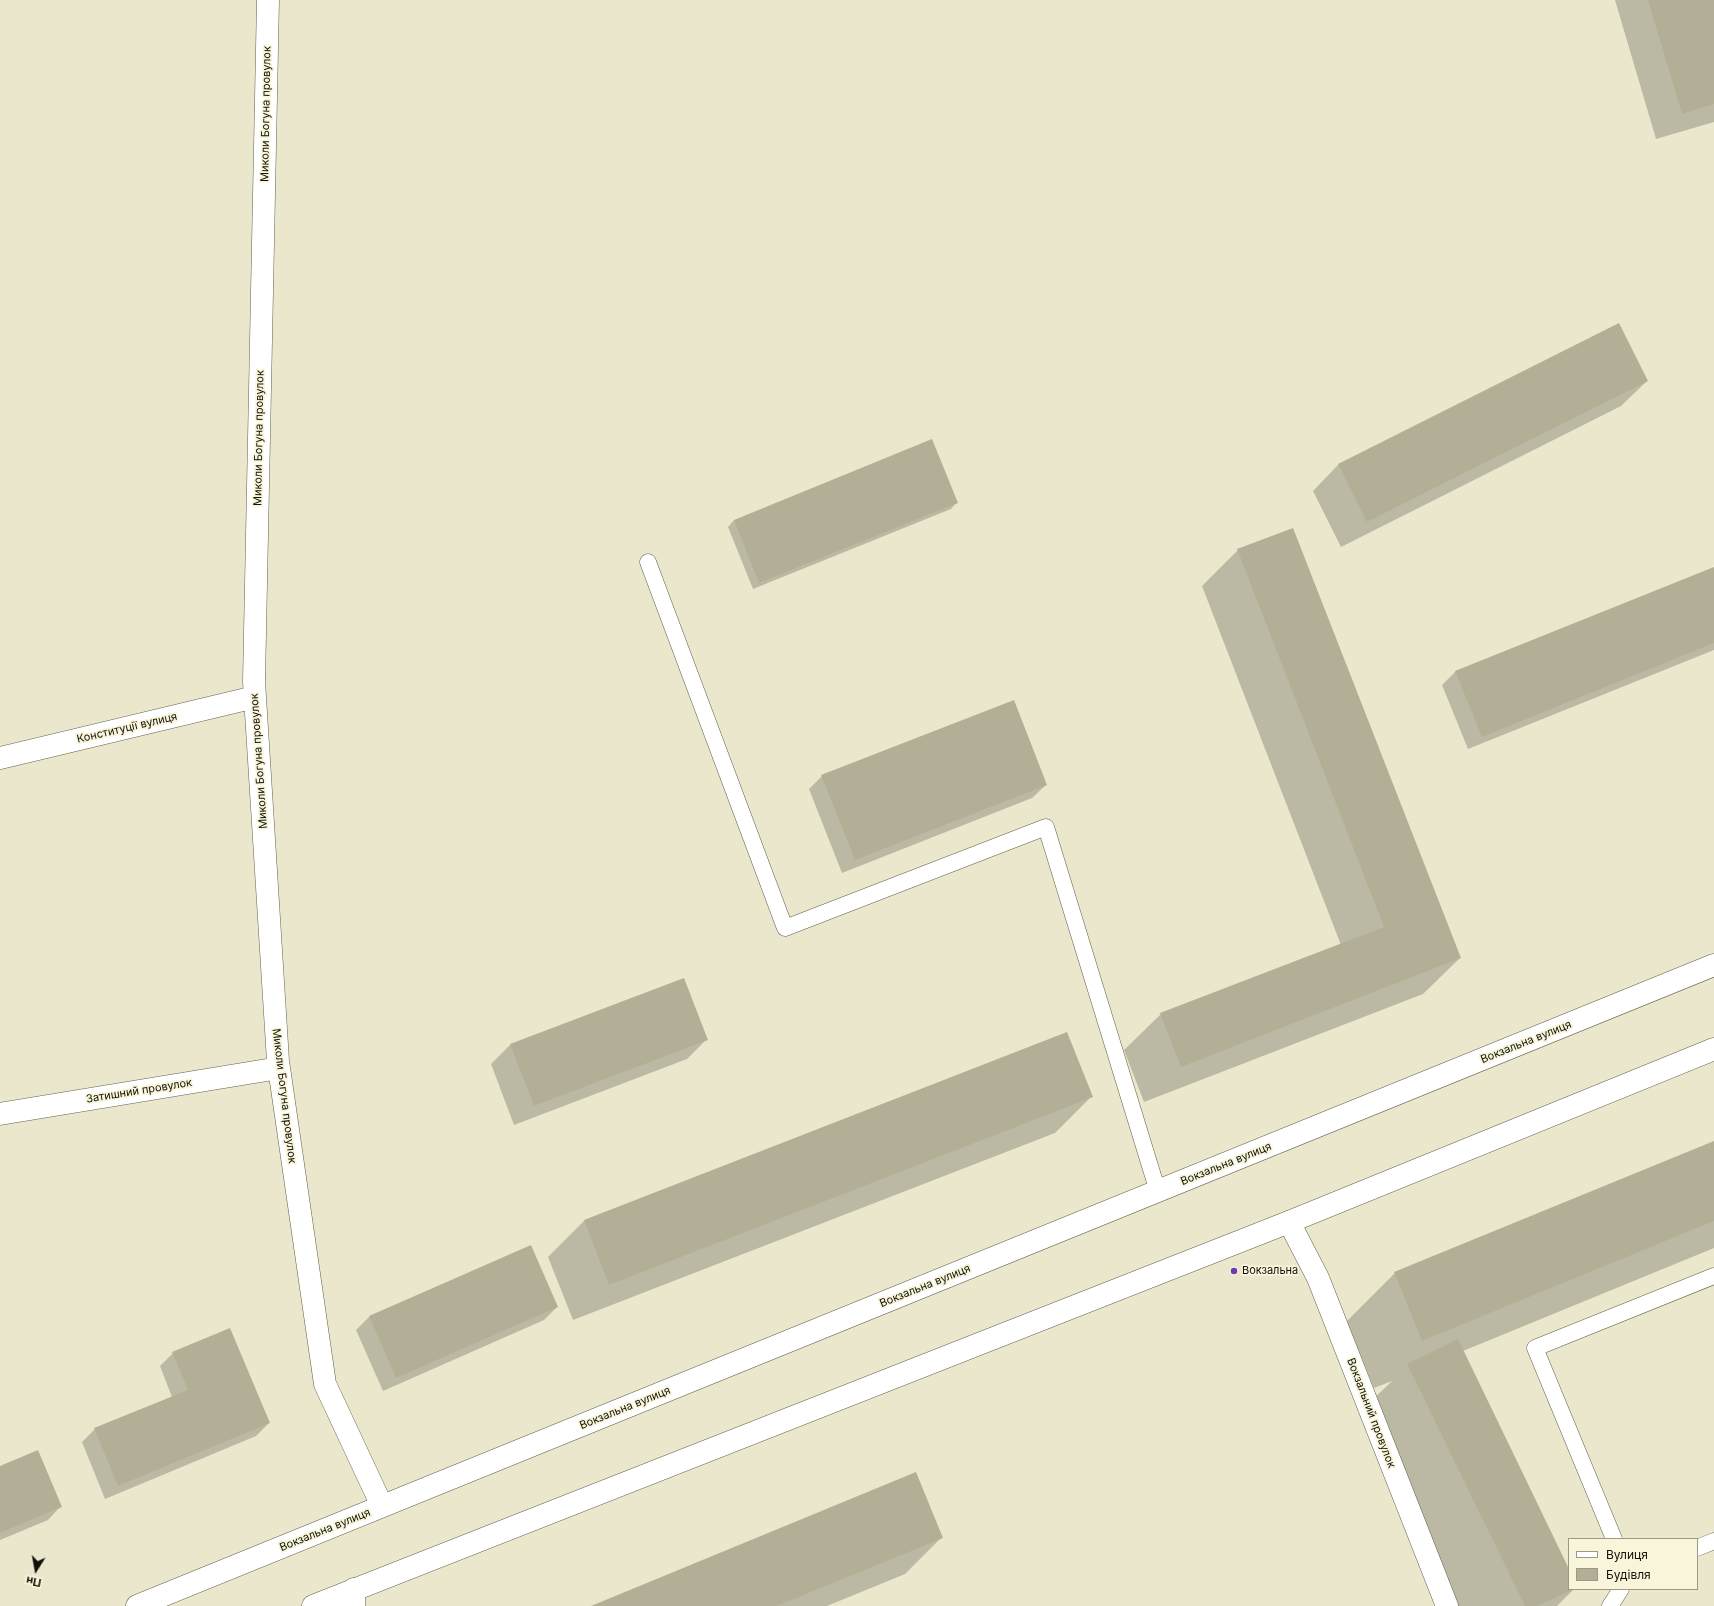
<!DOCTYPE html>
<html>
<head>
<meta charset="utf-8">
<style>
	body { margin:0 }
	#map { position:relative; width:1714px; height:1606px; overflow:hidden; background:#eae7cd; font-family:Inter,sans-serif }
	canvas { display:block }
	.legend { position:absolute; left:1568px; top:1538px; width:130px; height:52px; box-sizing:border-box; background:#f8f5da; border:1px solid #9c9986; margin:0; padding:5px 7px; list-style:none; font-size:12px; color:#121008 }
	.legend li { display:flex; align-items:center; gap:8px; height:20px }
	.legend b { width:20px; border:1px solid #9c9986 }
	.north { position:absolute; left:16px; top:1550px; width:40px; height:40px; -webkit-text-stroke:3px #f8f5da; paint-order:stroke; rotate:191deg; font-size:11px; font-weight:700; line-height:16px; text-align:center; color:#121008 }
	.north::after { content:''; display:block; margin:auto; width:14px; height:18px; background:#121008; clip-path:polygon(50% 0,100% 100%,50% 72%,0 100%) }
</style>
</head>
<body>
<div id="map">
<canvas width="1714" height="1606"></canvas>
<ul class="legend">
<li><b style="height:5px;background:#fff"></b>Вулиця</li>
<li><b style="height:11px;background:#b3af97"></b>Будівля</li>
</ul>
<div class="north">Пн</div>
</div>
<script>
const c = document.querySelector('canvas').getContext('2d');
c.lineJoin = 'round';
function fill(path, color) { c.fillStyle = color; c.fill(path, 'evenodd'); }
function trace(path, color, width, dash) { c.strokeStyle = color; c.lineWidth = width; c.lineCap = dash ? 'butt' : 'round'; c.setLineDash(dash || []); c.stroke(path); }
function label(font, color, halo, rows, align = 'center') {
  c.font = font + ' Inter,sans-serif'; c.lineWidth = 3.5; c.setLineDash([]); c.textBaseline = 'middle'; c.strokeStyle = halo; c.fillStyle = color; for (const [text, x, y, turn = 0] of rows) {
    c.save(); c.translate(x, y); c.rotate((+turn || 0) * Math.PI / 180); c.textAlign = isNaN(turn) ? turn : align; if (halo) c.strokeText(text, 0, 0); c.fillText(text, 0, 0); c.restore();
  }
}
fill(new Path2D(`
	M1615,0H1714V122L1656,139Z
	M1618,324L1647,381L1621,406L1341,547L1313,491L1338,465Z
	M957,502L951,509L753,589L728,527L734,520Z
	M1238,550L1460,958L1423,994L1144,1102L1124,1050L1161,1014L1341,945L1202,586Z
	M1714,568V650L1468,749L1442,685L1455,672Z
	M822,776L1046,785L1032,798L842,873L809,789Z
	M707,1039L687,1059L514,1125L491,1064L510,1045Z
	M1091,1097L1055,1133L573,1320L548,1257L584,1221Z
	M1714,1142V1248L1463,1351L1569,1571V1589H1574L1557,1606H1454L1360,1412L1392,1381L1374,1388L1347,1321L1395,1273Z
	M557,1307L544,1320L383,1391L356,1330L369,1317Z
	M173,1353L269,1423L256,1436L105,1499L82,1442L95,1429L172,1397L160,1366Z
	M0,1467L61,1506L48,1520L0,1540Z
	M942,1537L905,1574L827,1606H594Z`), '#0003');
fill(new Path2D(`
	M1648,0H1714V104L1682,114Z
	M1619,323L1648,381L1367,522L1338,464Z
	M932,439L958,503L759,583L734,520Z
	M1293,528L1461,958L1181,1067L1160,1013L1384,927L1237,549Z
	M1714,567V643L1482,737L1455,671Z
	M1014,700L1047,785L855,860L821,775Z
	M684,978L708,1040L534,1106L510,1044Z
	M1067,1032L1093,1097L609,1285L584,1220Z
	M1714,1141V1221L1422,1341L1394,1272Z
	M531,1245L558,1307L396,1378L369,1316Z
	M230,1328L270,1423L118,1486L94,1428L188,1390L172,1352Z
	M1458,1339L1569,1569V1589H1574L1538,1606H1525L1407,1364Z
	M38,1450L62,1507L0,1533V1466Z
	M916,1472L943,1538L777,1606H591Z`), '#b3af97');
const service = new Path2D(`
	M648,562L785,928L1046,827L1158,1192
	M1614,1539L1535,1348L1714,1276
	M1697,1548L1714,1541
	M1610,1606L1621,1589`);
const minor = new Path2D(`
	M268,0L254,681L278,1061L325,1384L382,1506
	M0,758L255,697
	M0,1114L279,1068
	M1289,1222L1318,1278L1447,1606
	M354,1589V1606`);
const tertiary = new Path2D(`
	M137,1606L1714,965
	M313,1606L1289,1222L1714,1049`);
trace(service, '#64614b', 17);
trace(minor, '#64614b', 23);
trace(tertiary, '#64614b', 23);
trace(service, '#fff', 16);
trace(minor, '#fff', 22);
trace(tertiary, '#fff', 22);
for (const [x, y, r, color] of [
	[1234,1271,4,"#6d3cb3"]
]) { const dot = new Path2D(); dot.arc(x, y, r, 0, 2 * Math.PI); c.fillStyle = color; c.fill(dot); trace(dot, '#f8f5da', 1.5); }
label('11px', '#121008', '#f8f5da', [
	["Миколи Богуна провулок",266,114,-89],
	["Миколи Богуна провулок",259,438,-89],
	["Конституції вулиця",127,728,-13],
	["Миколи Богуна провулок",259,761,-94],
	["Вокзальна вулиця",1526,1042,-22],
	["Затишний провулок",139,1091,-9],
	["Миколи Богуна провулок",284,1096,83],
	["Вокзальна вулиця",1226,1164,-22],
	["Вокзальна вулиця",925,1286,-22],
	["Вокзальна вулиця",625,1408,-22],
	["Вокзальний провулок",1371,1413,69],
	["Вокзальна вулиця",325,1530,-22]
]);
label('11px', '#121008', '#f8f5da', [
	["Вокзальна",1242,1271]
], 'left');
</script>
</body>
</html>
